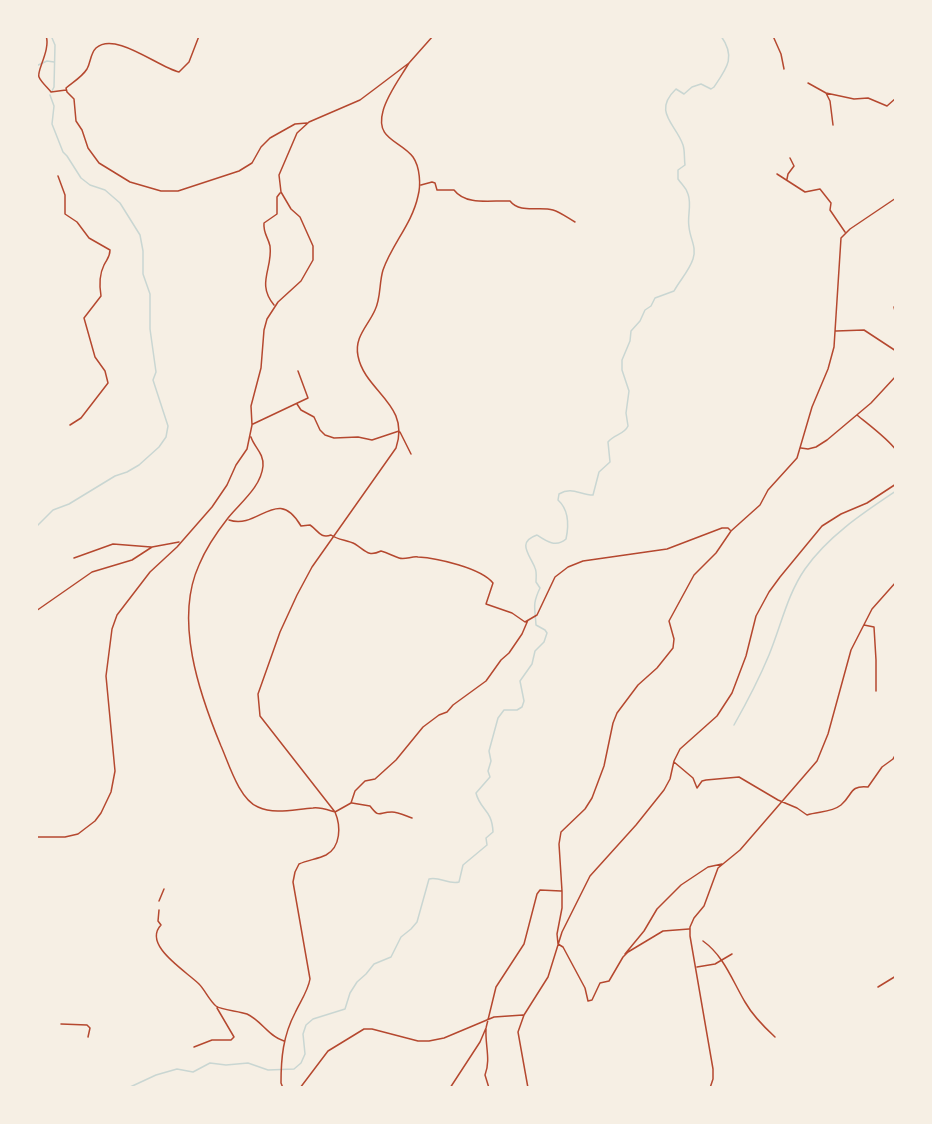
<!DOCTYPE html>
<html>
<head>
<meta charset="utf-8">
<style>
	body { margin:0 }
	#map { position:relative; width:932px; height:1124px; overflow:hidden; background:#f6efe4; font-family:"Fira Sans Condensed",sans-serif }
	canvas { display:block }
	.frame { position:absolute; inset:0; border:38px solid #f6efe4; pointer-events:none }
</style>
</head>
<body>
<div id="map">
<canvas width="932" height="1124"></canvas>
<div class="frame"></div>
</div>
<script>
const c = document.querySelector('canvas').getContext('2d');
c.lineJoin = 'round';
function trace(path, color, width, dash) { c.strokeStyle = color; c.lineWidth = width; c.lineCap = dash ? 'butt' : 'round'; c.setLineDash(dash || []); c.stroke(path); }
trace(new Path2D(`
	M61,36H66
	M36,66L47,61L54,62
	M52,91L54,87L55,45L52,38L54,36
	M36,527L53,510L69,504L115,476L127,472L139,465L159,447L166,437L168,426L153,380L156,372L150,329V294L143,274V251L140,235L120,203L105,190L90,185L81,178L67,156L63,152L52,124L54,106L50,95
	M734,725C747,702 759,679 769,655C781,626 787,595 805,569C828,536 863,513 896,491
	M128,1088L156,1075L177,1069L193,1072L210,1063L226,1065L248,1063L268,1070L294,1069L301,1063L305,1054L303,1034L306,1025L313,1019L345,1009L350,993L357,982L366,974L374,964L391,957L401,937L411,929L417,922L429,879C439,876 449,885 459,882L463,865L487,845L486,838L493,832C492,809 480,810 476,793L490,777L488,771L491,761L489,751L498,718L504,710H517L522,707L524,701L520,681L532,664L535,651L544,642L547,633L545,630L536,625C535,607 532,605 540,588L536,582C536,577 537,572 535,568C530,555 516,542 537,535C546,541 556,548 566,539C569,525 569,510 558,500L559,494C572,486 580,495 593,495L599,472L610,462L608,442C614,434 624,435 628,426L626,413L629,391L622,370V360L630,341L631,331L640,321L645,310L651,306L655,298L674,291C680,280 689,271 693,259C697,247 690,239 689,227C687,216 692,205 688,194C686,187 682,185 678,179V170L685,165C684,158 685,151 683,145C676,124 652,112 676,89L684,94L692,87L701,84L711,89L714,87C727,68 736,57 721,36`), '#c9d6d2', 1.5);
trace(new Path2D(`
	M46,36C51,49 36,72 39,77C41,82 48,88 51,92L66,90
	M199,36L189,62L179,72C158,67 115,31 96,48C90,54 91,62 87,69C82,77 73,82 66,88L67,92L74,99L76,121L82,130L88,148L99,163L130,182L161,191H178L239,171L252,163L261,147L270,138L295,124L307,123
	M773,36L781,54L784,69
	M808,83L826,93L830,101L833,125
	M826,93L854,99L868,98L887,106L896,98
	M777,174L805,192L820,189L831,203L830,210L845,232
	M58,176L65,195V214L77,222L89,238L110,250C110,257 107,259 104,265C99,275 99,284 101,296L84,318L95,357L105,371L108,383L81,418L70,425
	M787,179L788,174L794,166L790,158
	M421,185L432,182L435,183L437,190H454C466,206 492,200 510,201C520,214 539,206 553,210C560,212 568,218 575,222
	M274,305C256,283 273,269 270,246C268,237 263,233 264,223L277,214V197L280,193
	M894,307L896,315
	M836,331L864,330L896,351
	M297,404L301,410L314,417L320,430L325,435L334,438L358,437L372,440L399,431
	M857,415C869,425 887,438 896,450
	M253,424L308,398L298,371
	M400,432L411,454
	M251,437C254,447 264,453 263,466C261,487 241,502 228,518C217,532 206,548 199,565C174,620 199,693 221,746C229,764 239,799 258,807C275,815 295,809 313,808C320,807 328,810 335,812L351,803L355,791L365,781L375,779L396,760L423,727L439,715L447,712L453,705L486,681L501,660L509,653L522,634L528,620
	M801,448L808,449L816,447L827,440L871,403L896,376
	M229,520C259,530 277,485 301,526L310,525C318,530 320,539 331,535C338,540 347,540 355,544C366,551 368,557 381,551C388,553 393,556 399,558C405,560 412,556 418,557C437,558 481,568 493,583L486,604L512,613L525,622L537,615L555,577L568,567L583,561L667,549L722,528H728L730,530
	M74,558L113,544L151,547
	M36,611L92,572L132,560L152,547L179,542
	M864,625L874,627L876,660V691
	M674,762L693,778L697,788L702,781L706,780L739,777L778,800L797,808L807,815C818,811 831,813 841,805C853,795 849,785 868,787L882,767L893,759L896,754
	M352,803L370,806C380,819 378,812 392,812C398,812 406,816 412,818
	M36,837H65L78,834L95,821L101,813L111,792L115,771L106,676L112,629L117,615L150,572L177,547L212,507L227,485L236,465L247,449L252,425L251,406L261,368L264,330L267,319L278,302L301,281L313,260V246L300,217L291,209L281,192L279,175L297,133L309,122L360,100L376,88L409,63L433,36
	M895,869L896,859
	M159,901L164,889
	M159,910L158,921L161,925C142,945 186,971 199,984C205,990 209,1000 216,1006C221,1010 239,1011 247,1014C262,1021 268,1036 284,1041
	M689,929L663,931L628,952L623,957L609,981L600,983L592,1000L588,1001L585,988L563,947L558,944L557,934L562,908V891L559,844L561,832L585,809L592,798L604,766L613,723L617,713L638,685L657,668L673,648L674,639L669,621L694,575L716,553L731,531L760,505L768,490L797,458L812,407L828,369L834,347L841,238L850,229L896,198
	M703,941C724,956 732,980 745,1002C753,1016 763,1026 775,1037
	M625,954L644,931L657,909L681,885L708,867L722,864
	M697,967L715,964L732,954
	M878,987L896,976
	M61,1024L87,1025L90,1028L88,1037
	M486,1029C485,1045 491,1060 485,1075L489,1088
	M194,1047L212,1040H231L234,1037L217,1008
	M283,1088L281,1083C281,1058 283,1036 295,1013C300,1002 308,991 310,979L293,882L295,872L299,864C308,860 318,859 326,855C341,847 341,826 335,812L260,716L258,694L280,632L297,595L312,567L396,448C411,404 365,392 358,356C354,337 368,326 375,310C381,298 379,283 383,270C392,244 412,224 418,196C421,185 420,167 413,157C400,140 375,140 383,111C387,95 400,78 409,63
	M300,1088L328,1051L364,1029H372L418,1041H429L444,1038L494,1017L523,1015
	M450,1088L480,1042L486,1028L496,987L524,944L537,894L540,890L561,891
	M528,1088L518,1032L524,1015L548,977L562,932L590,876L636,825L664,790L670,779L674,761L680,749L717,716L732,693L746,656L756,616L769,592L780,577L822,526L841,514L867,503L896,484
	M710,1088L713,1079V1069L690,936V927L694,918L704,906L718,868L740,850L817,761L828,734L851,650L872,609L896,582`), '#b5482f', 1.5);
</script>
</body>
</html>
